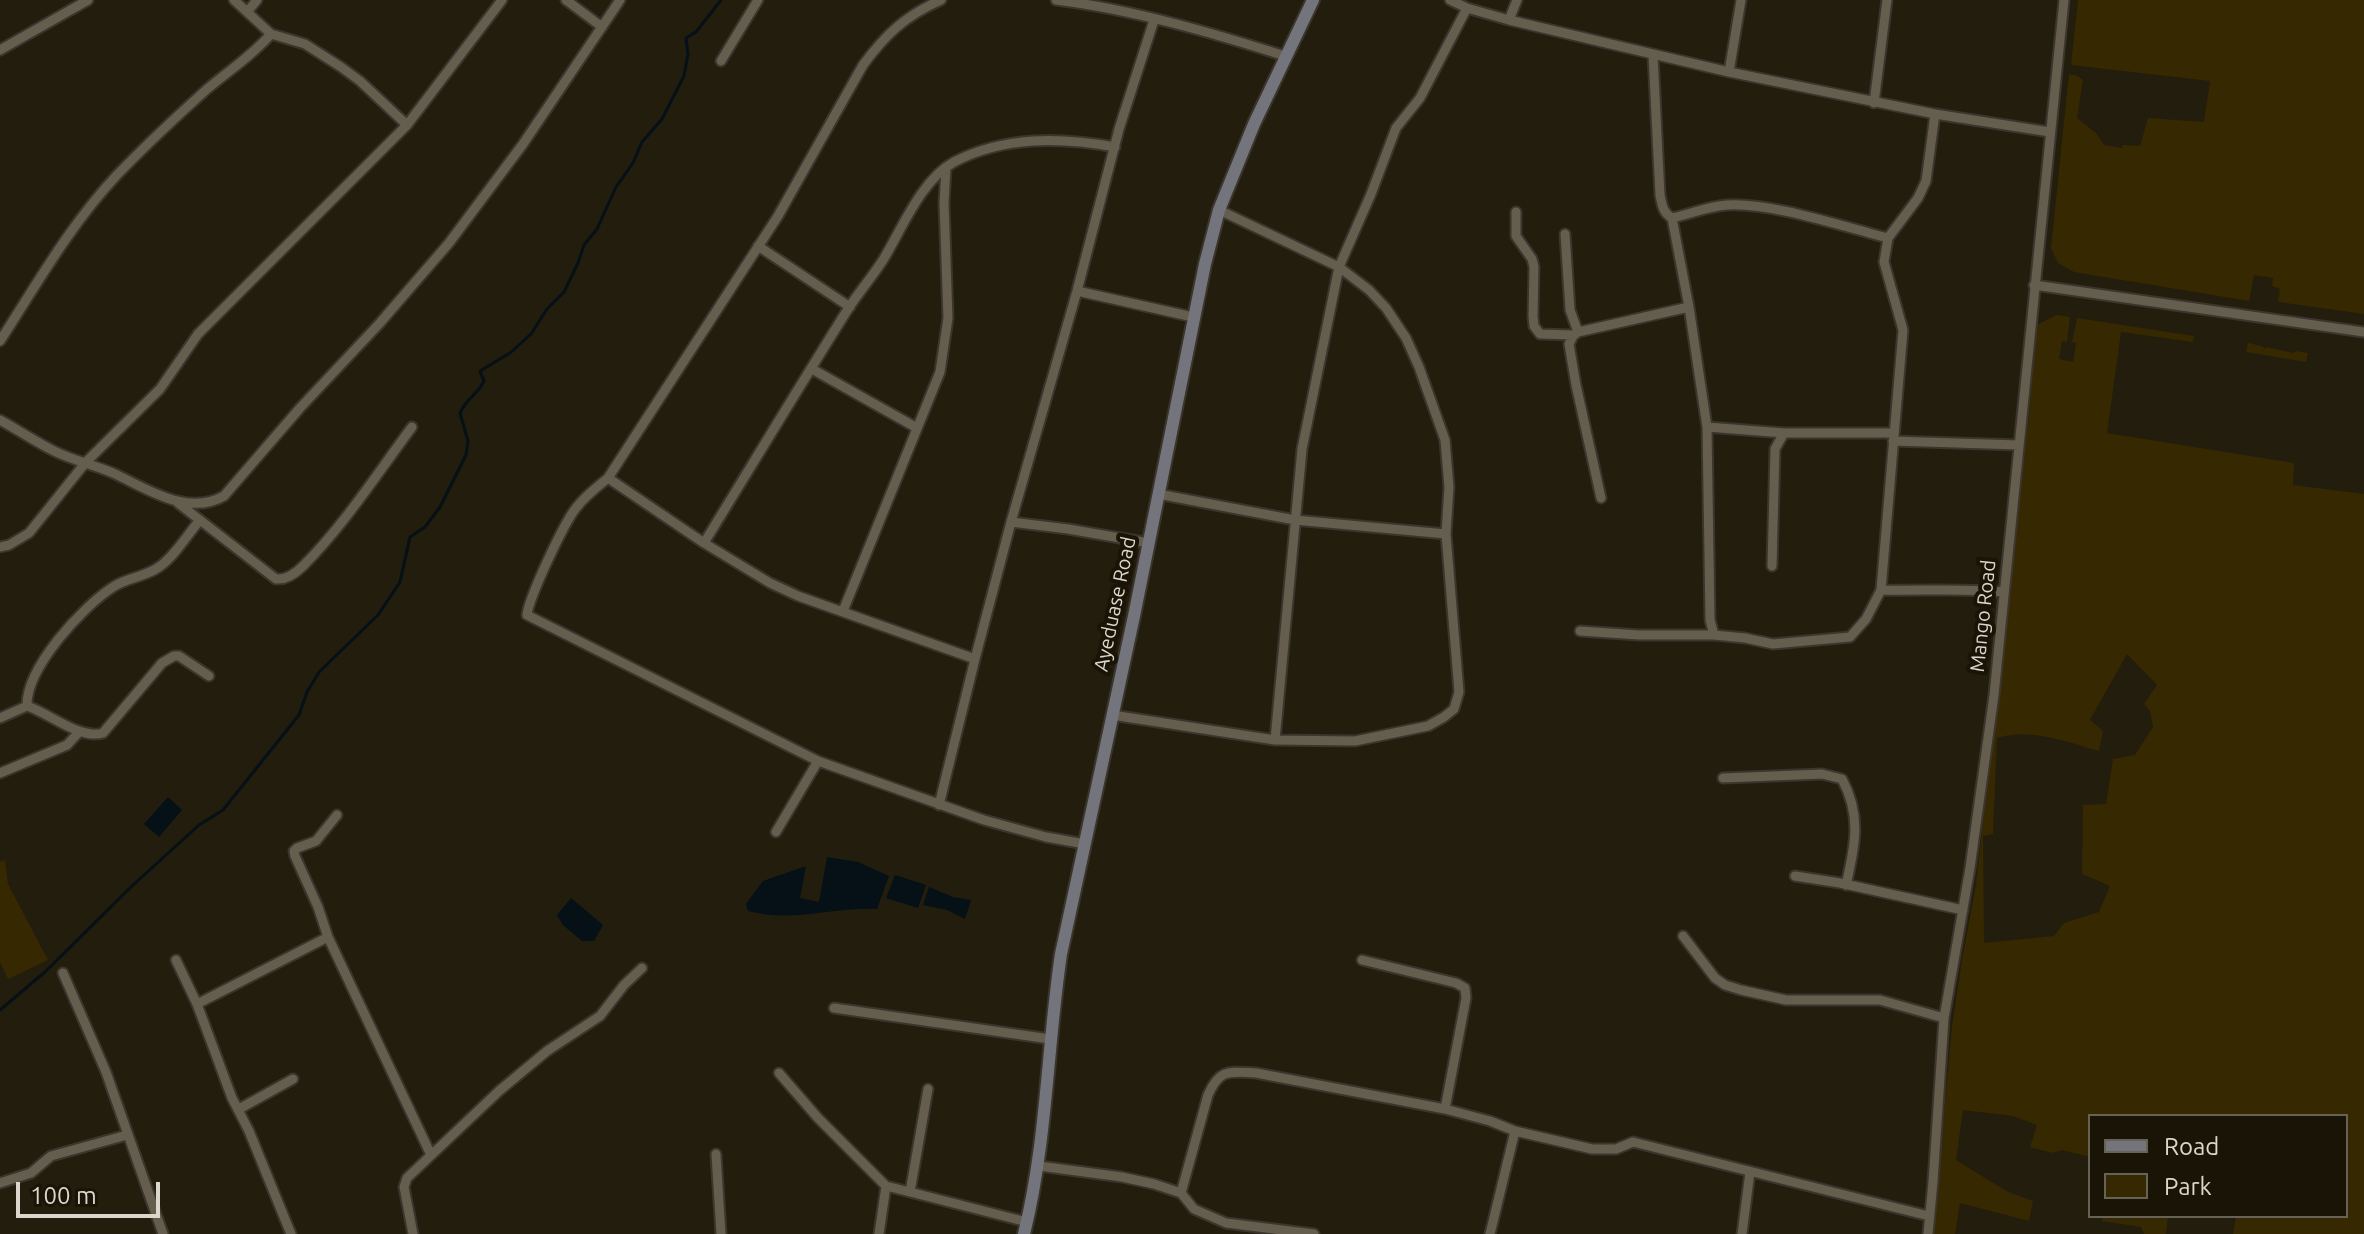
<!DOCTYPE html>
<html>
<head>
<meta charset="utf-8">
<style>
	body { margin:0 }
	#map { position:relative; width:2364px; height:1234px; overflow:hidden; background:#231d0e; font-family:Ubuntu,sans-serif }
	canvas { display:block }
	.legend { position:absolute; left:2088px; top:1114px; width:260px; height:104px; box-sizing:border-box; background:#1a1406; border:2px solid #676256; margin:0; padding:10px 14px; list-style:none; font-size:24px; color:#dbd7cd }
	.legend li { display:flex; align-items:center; gap:16px; height:40px }
	.legend b { width:40px; border:2px solid #676256 }
	.scale { position:absolute; left:16px; top:1182px; width:144px; height:36px; box-sizing:border-box; border:4px solid #dbd7cd; border-top:0; padding-left:10px; font-size:24px; line-height:28px; white-space:nowrap; color:#dbd7cd; -webkit-text-stroke:6px #1a1406; paint-order:stroke }
</style>
</head>
<body>
<div id="map">
<canvas width="2364" height="1234"></canvas>
<ul class="legend">
<li><b style="height:10px;background:#74747c"></b>Road</li>
<li><b style="height:22px;background:#362801"></b>Park</li>
</ul>
<div class="scale">100 m</div>
</div>
<script>
const c = document.querySelector('canvas').getContext('2d');
c.lineJoin = 'round';
function fill(path, color) { c.fillStyle = color; c.fill(path, 'evenodd'); }
function trace(path, color, width, dash) { c.strokeStyle = color; c.lineWidth = width; c.lineCap = dash ? 'butt' : 'round'; c.setLineDash(dash || []); c.stroke(path); }
function label(font, color, halo, rows, align = 'center') {
  c.font = font + ' Ubuntu,sans-serif'; c.lineWidth = 8; c.setLineDash([]); c.textBaseline = 'middle'; c.strokeStyle = halo; c.fillStyle = color; for (const [text, x, y, turn = 0] of rows) {
    c.save(); c.translate(x, y); c.rotate((+turn || 0) * Math.PI / 180); c.textAlign = isNaN(turn) ? turn : align; if (halo) c.strokeText(text, 0, 0); c.fillText(text, 0, 0); c.restore();
  }
}
fill(new Path2D(`
	M2078,0H2364V314L2278,302L2280,289L2272,286L2273,278L2254,275L2249,301L2074,272L2058,263L2051,248L2069,74L2078,76L2083,80L2077,118L2096,133L2104,145L2122,148L2123,145L2140,146L2148,118L2204,122L2210,81L2071,65Z
	M2057,315L2070,317L2067,342L2062,341L2059,359L2073,362L2076,343L2072,342L2077,318L2194,336L2193,342L2121,332L2107,433L2294,463L2293,485L2364,494V1234H2233L2236,1216H2346V1116H2090V1157L2062,1150L2053,1153L2030,1147L2037,1125L2013,1116L1963,1110L1956,1160L2008,1192L2033,1201L2029,1221L1960,1203L1955,1234H1933L1952,1026L1962,960L1976,884L2028,424L2037,325ZM2127,654L2157,685L2144,704L2150,711L2153,727L2135,755L2113,759L2106,804L2083,805L2082,874L2110,886L2099,912L2064,923L2054,936L1984,943L1983,836L1993,834L1997,738C2029,727 2068,742 2099,751L2103,731L2090,720Z
	M2248,343L2262,346L2265,349L2267,347L2293,353L2296,351L2308,353L2306,362L2246,352Z
	M5,860L8,884L48,960L8,979L0,962V862Z
	M2103,1216H2168L2166,1234H2144L2141,1227L2102,1221Z`), '#362801');
fill(new Path2D(`
	M168,797L182,810L159,837L144,824Z
	M827,857L858,862L889,876L877,909C834,907 791,923 748,911L746,904L763,881L806,866L800,898L819,902Z
	M895,875L926,885L918,908L886,898Z
	M929,887L953,897L971,900L965,919L947,910L923,905Z
	M571,898L603,925L594,941H582L563,925L557,915Z`), '#051017');
trace(new Path2D(`
	M0,1010L46,971L132,886L199,825L223,810L299,715L307,692L319,672L378,615L400,582L410,537L425,527L440,507L466,455L468,441L460,413C466,399 478,394 484,381L480,371L510,353L531,334L547,309L564,292L578,263L584,245L597,229L616,187L633,163L642,142L662,119L684,76L688,54L686,38L696,32L721,0`), '#051017', 3);
const street = new Path2D(`
	M234,0L271,34L305,44L341,67L360,81L407,125
	M566,0L602,27
	M941,0C905,16 886,34 863,65L778,216L608,478C597,487 585,496 576,508C564,523 529,597 527,615L818,761L984,820L1046,837L1085,844
	M1056,0C1131,9 1213,33 1285,56
	M1450,0L1467,8L1509,20L1729,72L1935,114L2050,132
	M248,11L257,0
	M1509,20L1517,0
	M0,50L88,0
	M1653,55L1660,195C1662,205 1663,213 1672,218L1689,307L1707,427L1710,620L1714,635
	M721,61L758,0
	M1729,72L1741,0
	M1874,103L1887,0
	M1516,212V236L1532,259L1534,267L1533,316L1534,326L1540,334L1574,335
	M1672,218C1690,214 1709,206 1727,205C1771,202 1844,227 1888,238
	M1565,234L1570,310L1578,332
	M758,246L850,307
	M2034,285L2364,332
	M1077,291L1193,317
	M0,341C37,284 70,225 117,175C145,146 176,117 206,90C228,71 252,56 271,34
	M812,369L917,428
	M0,420C18,430 36,442 54,451C72,460 94,465 113,473C146,488 187,517 224,496L300,408L379,324L449,243L523,144L620,0
	M1707,427L1784,433H1894
	M1893,441L2019,445
	M608,478L704,543L770,583L798,596L975,659
	M1158,494L1295,520L1446,534
	M1601,498L1576,385L1569,344L1573,336L1578,332L1689,307
	M178,503L276,579C286,580 295,574 303,566C344,525 377,474 412,427
	M1011,522L1068,529L1149,543
	M704,543C752,465 799,387 848,309C859,292 872,277 883,260C902,229 921,180 954,162C1004,136 1060,137 1115,147
	M0,547L9,545L29,533L86,462L160,389L198,334L407,125L502,0
	M1772,566L1775,449L1784,433
	M1881,590C1922,591 1963,588 2003,592
	M843,611L940,372L948,318L944,203L946,168
	M1580,631L1639,635H1714L1745,638L1773,644L1850,637L1866,619L1881,590L1903,330L1884,262L1888,238L1918,198L1926,181L1935,114
	M27,706C26,668 82,607 113,587C126,578 145,577 159,567C175,556 187,535 200,520
	M1112,715L1275,740L1355,741L1428,726L1444,717L1454,709L1459,692L1446,534L1449,487L1445,440L1419,367L1406,338L1386,308L1369,290L1339,267L1219,210
	M0,718L27,706C49,713 80,740 103,733L162,663L174,656H179L209,676
	M1275,740L1302,449L1339,267L1371,194L1396,128L1420,98L1467,8
	M0,773L67,745L79,732
	M1723,778L1822,774L1842,779C1862,816 1855,846 1846,885
	M939,805L975,659L1011,522L1077,291L1119,129L1154,20
	M337,815L316,841L297,848L294,851L295,856L318,907L328,937L431,1155
	M776,832L818,761
	M1795,876L1840,883L1963,910
	M1683,936L1715,978L1725,985L1741,990L1786,1000H1880L1944,1018
	M176,960L197,1004L232,1098L249,1131L291,1234
	M1362,960L1456,983L1465,988L1466,998L1445,1109
	M63,973L106,1072L163,1234
	M197,1004L328,937
	M834,1008L1050,1039
	M779,1073L818,1118L886,1186L879,1234
	M239,1109L293,1079
	M716,1154L721,1234
	M1039,1166L1122,1177L1154,1184L1181,1193L1194,1209L1226,1223L1314,1234
	M0,1183L31,1173L51,1156L127,1135
	M886,1186L910,1192L928,1089
	M910,1192L1027,1222
	M1181,1193L1208,1095C1220,1068 1229,1072 1256,1073L1445,1109L1490,1121L1515,1131L1592,1149H1616L1633,1142L1929,1216
	M413,1234L404,1187L407,1178L499,1091L547,1051L600,1016L624,985L642,968
	M1490,1234L1515,1131
	M1742,1234L1750,1172
	M1928,1234L1933,1182L1944,1018L1970,868L1994,695L2064,0`);
const secondary = new Path2D(`
	M1024,1234C1047,1142 1047,1047 1061,954L1134,616L1205,264L1219,210L1254,124L1313,0`);
trace(street, '#3a352d', 13);
trace(secondary, '#3a352d', 16);
trace(street, '#655d4d', 9);
trace(secondary, '#74747c', 12);
label('20px', '#dbd7cd', '#1a1406', [
	["Ayeduase Road",1115,604,-78],
	["Mango Road",1983,616,-84]
]);
</script>
</body>
</html>
